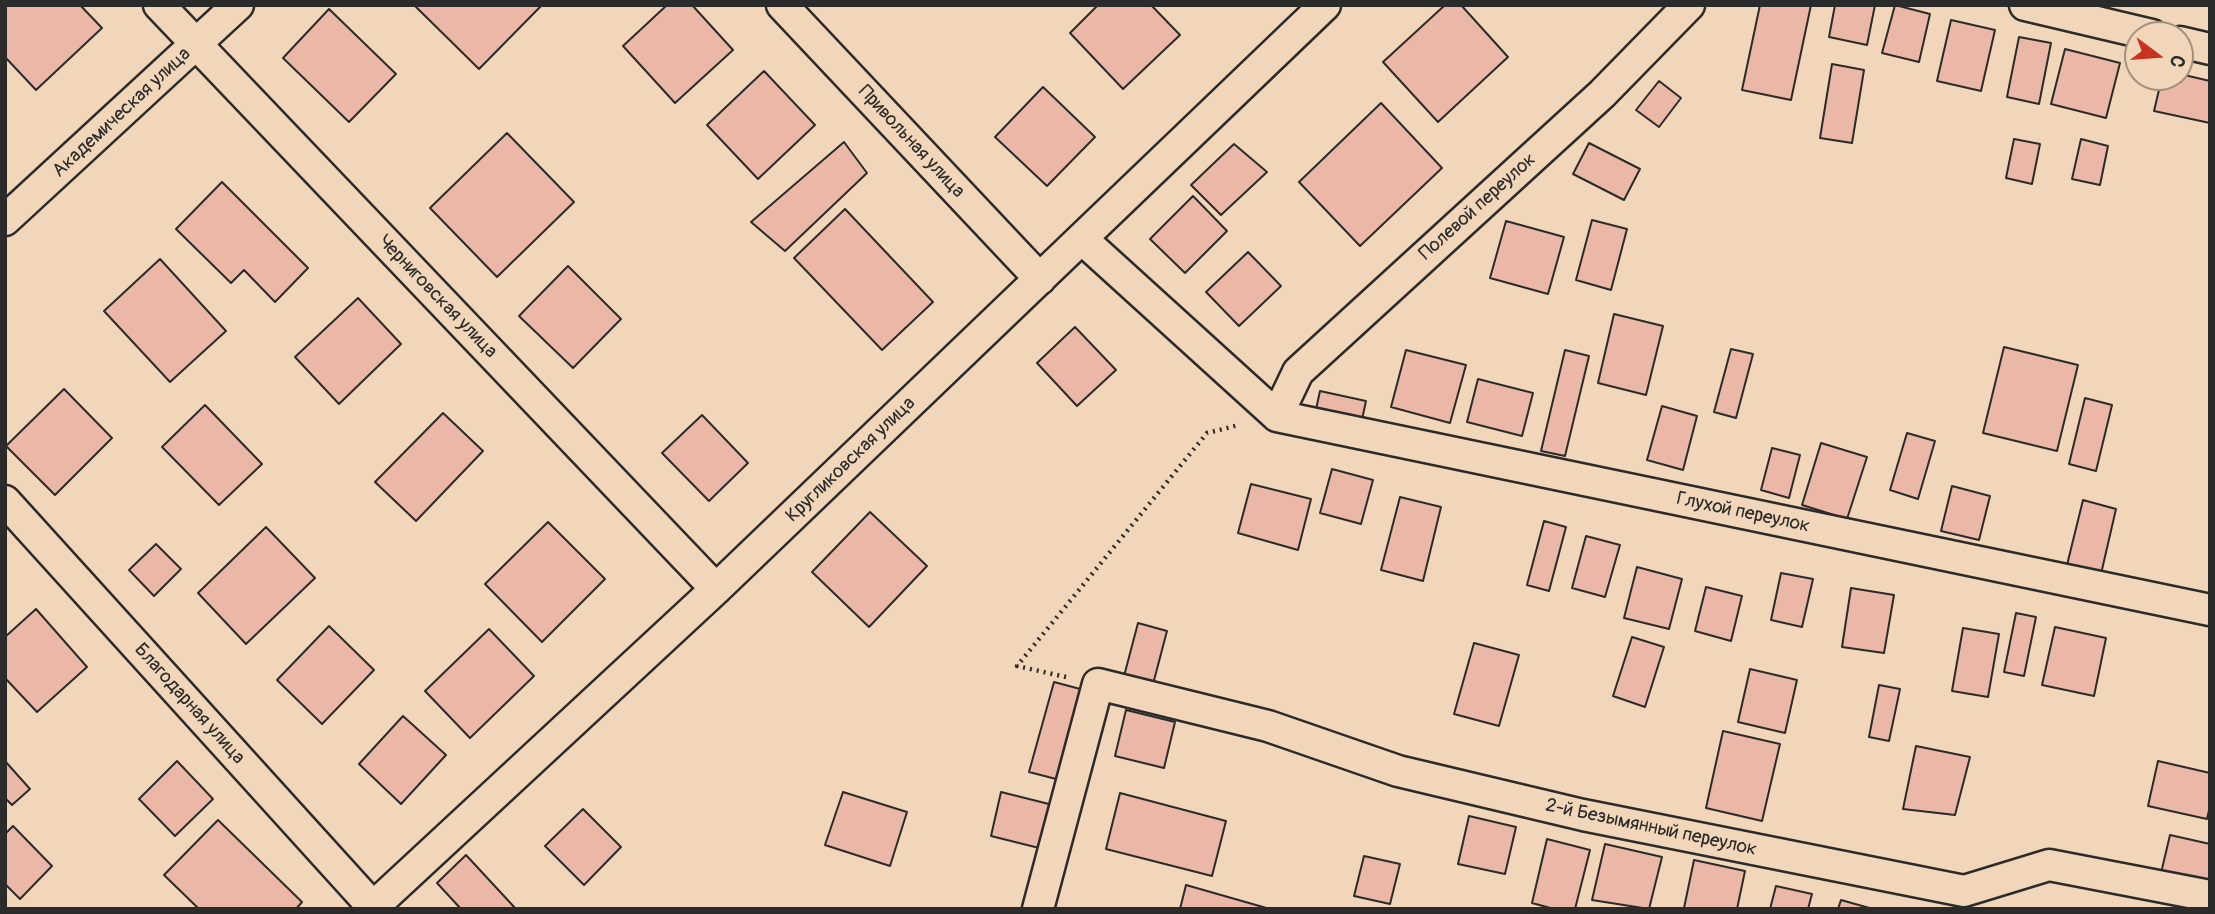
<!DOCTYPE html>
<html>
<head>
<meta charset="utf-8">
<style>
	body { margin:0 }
	#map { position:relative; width:2215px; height:914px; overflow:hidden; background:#f2d6b9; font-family:Pangolin,sans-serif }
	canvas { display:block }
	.frame { position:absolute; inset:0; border:7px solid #2b2b2b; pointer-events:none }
	.north { position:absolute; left:2124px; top:21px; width:70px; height:70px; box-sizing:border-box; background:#f2d6b9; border:2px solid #a29280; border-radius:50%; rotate:106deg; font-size:19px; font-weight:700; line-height:28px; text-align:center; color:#2b2b2b }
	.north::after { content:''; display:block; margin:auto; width:24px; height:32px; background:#c8321e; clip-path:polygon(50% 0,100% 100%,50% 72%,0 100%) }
</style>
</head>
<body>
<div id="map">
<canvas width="2215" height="914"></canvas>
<div class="frame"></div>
<div class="north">С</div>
</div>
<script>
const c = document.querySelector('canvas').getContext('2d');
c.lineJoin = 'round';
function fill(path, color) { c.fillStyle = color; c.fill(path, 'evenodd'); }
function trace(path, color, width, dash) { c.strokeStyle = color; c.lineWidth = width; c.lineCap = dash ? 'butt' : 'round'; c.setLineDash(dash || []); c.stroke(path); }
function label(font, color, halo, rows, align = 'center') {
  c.font = font + ' Pangolin,sans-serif'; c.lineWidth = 5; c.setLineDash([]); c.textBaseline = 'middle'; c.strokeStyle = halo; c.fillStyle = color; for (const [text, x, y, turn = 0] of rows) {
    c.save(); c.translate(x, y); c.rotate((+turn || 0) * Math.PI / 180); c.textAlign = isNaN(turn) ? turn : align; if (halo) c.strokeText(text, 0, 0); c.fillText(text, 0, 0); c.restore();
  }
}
const building = new Path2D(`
	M5,5H80L102,28L36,90L5,57Z
	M414,5H542L479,69Z
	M667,5H692L733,50L675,103L623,46Z
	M1098,5H1151L1180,35L1123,89L1070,33Z
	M1445,5H1461L1508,57L1438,122L1383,62Z
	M1760,5H1811L1791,100L1742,90Z
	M1835,5H1875L1867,45L1829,37Z
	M1895,5L1930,14L1919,62L1882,53Z
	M329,9L396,74L349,122L283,58Z
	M1951,20L1995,30L1981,91L1937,81Z
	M2019,37L2051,43L2039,104L2007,97Z
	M2065,49L2120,63L2106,118L2051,104Z
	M1832,64L1864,70L1852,143L1820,138Z
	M764,71L815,125L758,179L707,125Z
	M2180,74L2210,81V123L2154,111L2162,77H2180Z
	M1659,81L1681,98L1659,127L1636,110Z
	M1043,87L1095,137L1047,186L995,137Z
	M1381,103L1442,168L1360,246L1299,182Z
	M507,133L574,202L497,277L430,208Z
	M2014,139L2040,144L2032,184L2006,178Z
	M2081,139L2108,146L2100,185L2072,179Z
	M844,142L867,173L785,251L751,222Z
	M1589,143L1640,169L1624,200L1573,174Z
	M1234,144L1267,172L1221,215L1191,185Z
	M222,182L308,268L275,302L244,270L231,283L176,229Z
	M1193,196L1227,231L1185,273L1150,239Z
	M845,209L933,302L882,350L794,258Z
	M1592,220L1627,229L1611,290L1576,280Z
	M1506,221L1564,237L1548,294L1490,278Z
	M1248,252L1281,286L1239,326L1206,292Z
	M160,259L226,331L170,382L104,311Z
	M568,266L621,319L573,368L519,316Z
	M358,298L401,344L339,404L295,357Z
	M1614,314L1663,326L1646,395L1598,383Z
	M1075,327L1116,370L1077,406L1037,363Z
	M2004,347L2078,365L2057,451L1983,433Z
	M1731,349L1753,354L1736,418L1714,412Z
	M1406,350L1466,365L1450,423L1391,407Z
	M1565,350L1589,356L1565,456L1541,451Z
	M1478,379L1533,393L1522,436L1467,422Z
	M64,389L112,438L55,495L6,446Z
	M1320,391L1366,401L1361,424L1315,414Z
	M2085,398L2112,405L2096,471L2069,464Z
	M205,405L262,464L219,505L162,447Z
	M1662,406L1697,416L1683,470L1647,460Z
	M443,413L483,451L416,521L375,482Z
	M702,415L748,463L709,501L662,453Z
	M1907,433L1935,441L1918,499L1890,490Z
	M1821,443L1867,457L1847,519L1802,505Z
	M1772,448L1800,455L1789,498L1761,490Z
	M1332,469L1373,480L1361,524L1320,513Z
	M1251,484L1311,499L1298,550L1238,533Z
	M1952,486L1990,496L1979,540L1941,531Z
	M1400,497L1441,507L1423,581L1381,570Z
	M2083,500L2116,509L2101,574L2067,565Z
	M870,512L927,566L869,627L812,572Z
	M1544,521L1566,527L1549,591L1527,585Z
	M548,522L605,579L542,642L485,584Z
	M266,527L315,578L246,644L198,593Z
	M1586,536L1620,545L1605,597L1572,588Z
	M156,544L181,569L154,596L129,570Z
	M1637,567L1682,579L1669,629L1624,618Z
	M1781,573L1813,579L1802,627L1771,620Z
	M1706,587L1742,596L1731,641L1695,631Z
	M1851,588L1894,595L1884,653L1842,647Z
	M36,609L87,667L37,712L5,678V637Z
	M2016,613L2036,617L2024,676L2004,672Z
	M1138,623L1167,631L1152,688L1123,680Z
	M329,626L374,670L322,724L277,680Z
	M2055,627L2106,638L2094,696L2042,685Z
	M1963,628L1999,634L1988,697L1952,691Z
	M489,629L534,676L470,738L425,691Z
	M1632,637L1664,647L1645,707L1613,696Z
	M1474,643L1519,655L1499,726L1454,714Z
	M1750,669L1797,680L1785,733L1738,722Z
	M1054,682L1084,690L1060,780L1029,772Z
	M1879,685L1900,689L1889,741L1869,737Z
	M1126,710L1175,722L1164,768L1115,756Z
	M403,716L446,755L401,804L359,764Z
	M1723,731L1780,744L1762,821L1706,808Z
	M1916,746L1970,757L1955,815L1903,809Z
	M5,761L30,789L12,805L5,798Z
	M177,761L213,799L175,836L139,799Z
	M2158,761L2210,773V806L2207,819L2148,806Z
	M843,792L907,812L890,866L825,845Z
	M1001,792L1053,805L1043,849L991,836Z
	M1120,793L1226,821L1212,876L1106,849Z
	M583,809L621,847L584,885L545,846Z
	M1469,816L1516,827L1505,874L1458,864Z
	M218,820L302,902L296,909H199L164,875Z
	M13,826L52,866L20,899L5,884V834Z
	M2170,835L2210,844V884L2161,873Z
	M1547,839L1590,850L1575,909H1554L1532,903Z
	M1605,844L1662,857L1649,909L1592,900Z
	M466,855L516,909H461L437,883Z
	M1364,856L1400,864L1390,904L1354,896Z
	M1694,860L1745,871L1737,909L1684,908Z
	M1186,885L1270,909H1180Z
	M1776,886L1812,894L1808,909H1770Z
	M1841,900L1873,909H1838Z`);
fill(building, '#ebb7a6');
trace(building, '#2b2b2b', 2);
const minor = new Path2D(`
	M159,5L716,589
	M782,5L1040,279
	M2025,5L2152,35
	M2180,42L2210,49
	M5,220L238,5
	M1082,239L1277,416
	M1277,416L2210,610
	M1277,416L1298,372L1602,94L1689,5
	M5,501L373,907
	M371,909L716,589L1325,5
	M1038,909L1098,684L1268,726L1398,771L1583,815L1964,891L2049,865L2210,896`);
trace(minor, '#2b2b2b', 35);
trace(new Path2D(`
	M1066,677L1017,666L1207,433L1239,425`), '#2b2b2b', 4.5, [2, 5]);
trace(minor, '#f2d6b9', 30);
label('19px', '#2b2b2b', '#f2d6b9', [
	["Академическая улица",122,113,-43],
	["Привольная улица",911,142,47],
	["Полевой переулок",1478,207,-42],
	["Черниговская улица",437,297,46],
	["Кругликовская улица",851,460,-44],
	["Глухой переулок",1743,513,12],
	["Благодарная улица",189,704,48],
	["2-й Безымянный переулок",1651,828,12]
]);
</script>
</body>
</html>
